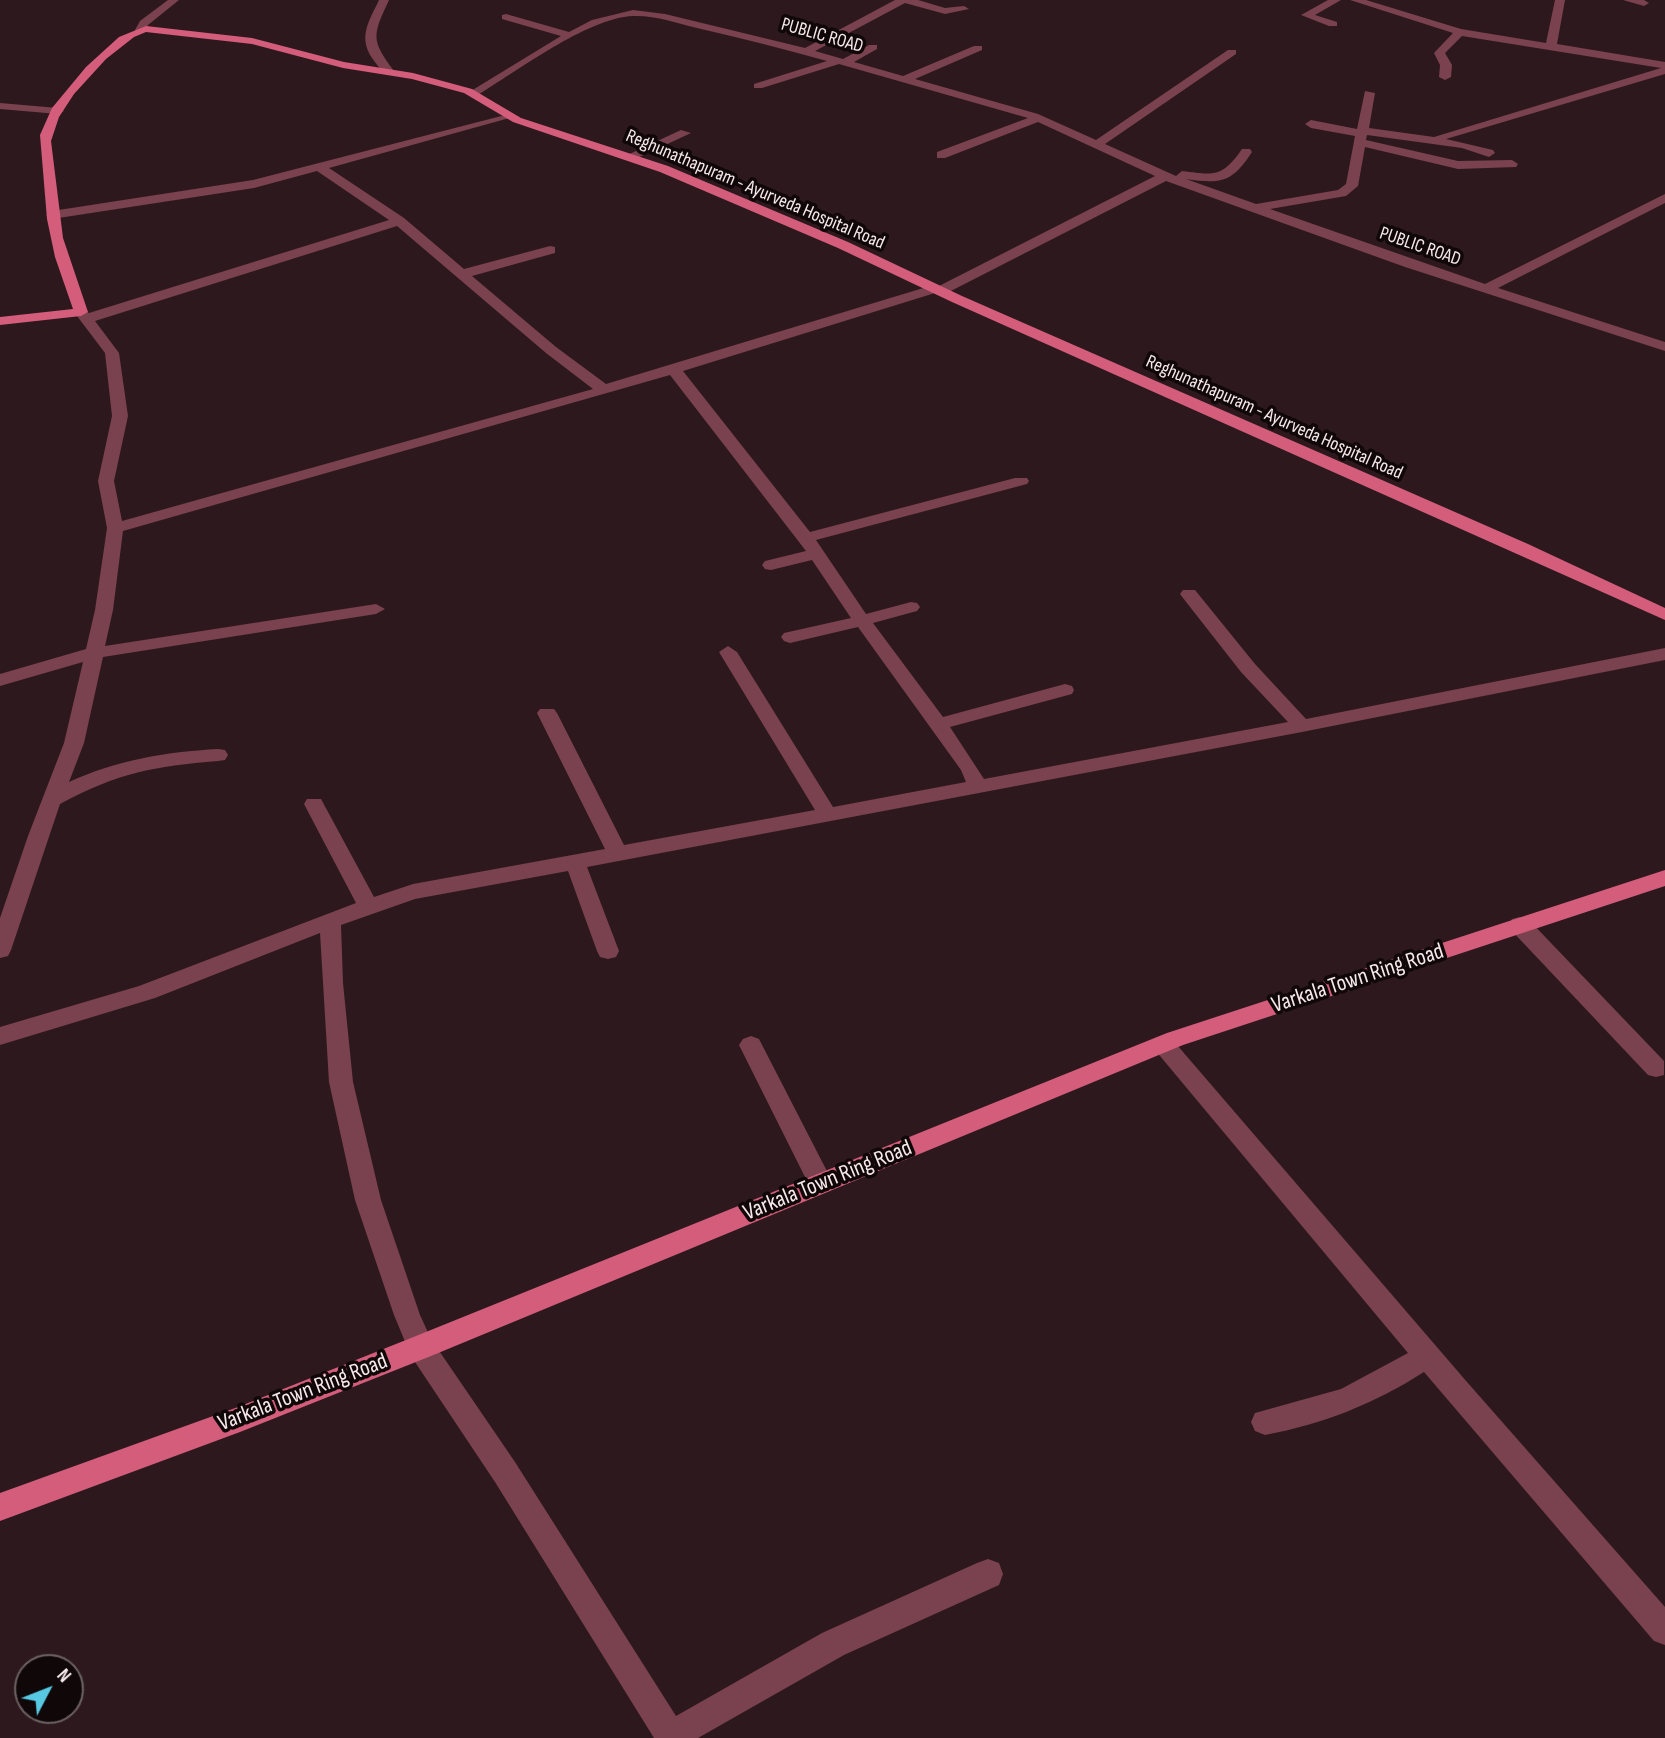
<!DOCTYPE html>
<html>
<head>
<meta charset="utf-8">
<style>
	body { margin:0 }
	#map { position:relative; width:1665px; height:1738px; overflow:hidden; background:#2d191d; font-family:"Sofia Sans Condensed",sans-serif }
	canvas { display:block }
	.north { position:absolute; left:14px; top:1654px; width:70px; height:70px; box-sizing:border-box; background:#0f0708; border:2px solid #6c6162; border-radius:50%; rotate:48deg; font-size:19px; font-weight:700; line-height:28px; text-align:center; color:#f7e8ea }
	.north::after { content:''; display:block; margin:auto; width:24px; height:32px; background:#57c9e3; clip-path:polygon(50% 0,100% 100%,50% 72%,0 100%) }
</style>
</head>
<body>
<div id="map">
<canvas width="1665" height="1738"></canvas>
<div class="north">N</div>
</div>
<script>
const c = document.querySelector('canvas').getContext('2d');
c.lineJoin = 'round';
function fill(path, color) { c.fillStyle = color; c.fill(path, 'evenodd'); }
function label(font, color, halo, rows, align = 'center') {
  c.font = font + ' "Sofia Sans Condensed",sans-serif'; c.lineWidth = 7; c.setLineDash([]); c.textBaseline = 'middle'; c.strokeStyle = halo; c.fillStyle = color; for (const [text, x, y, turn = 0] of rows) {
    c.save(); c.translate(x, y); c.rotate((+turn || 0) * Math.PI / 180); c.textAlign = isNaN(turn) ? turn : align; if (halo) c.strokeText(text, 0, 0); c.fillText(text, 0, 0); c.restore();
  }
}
fill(new Path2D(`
	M168,0H179L148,25L144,32H136L135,30L140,21Z
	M379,0H389C373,35 370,39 394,71L388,74C381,71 377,65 372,58C358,37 369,21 379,0Z
	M895,0H918L945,8L964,6L969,9L945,14L905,3L815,51L843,59L869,45H877V49L854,62L903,76L974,46H982V50L915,79L1038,114L1096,140L1228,50H1236V54L1105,144L1176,176L1182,171C1214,175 1222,178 1242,149H1250L1252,152C1232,183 1221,184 1186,179L1256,204L1338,190L1346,184L1355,136L1311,128L1305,124L1311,120L1357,129L1365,91L1375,93L1369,128L1434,137L1661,68L1462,36L1445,53L1452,65L1451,77L1445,80L1439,77L1440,65L1434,53L1453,33L1350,0H1366L1461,29L1546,43L1555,0H1565L1557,44L1665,62V74L1446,139L1493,150L1495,153L1489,157L1462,148L1367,135L1366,140L1458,161L1512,160L1518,164L1516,167L1458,169L1365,147L1358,186L1346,196L1270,209L1485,284L1665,194V203L1498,288L1665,342V351L1405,267L1166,181L945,294L935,293L683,371L810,532L1015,478H1027L1029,481L1027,484L816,540L866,614L911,602L917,603L920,607L917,611L873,623L943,717L1065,684L1072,686L1074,690L1072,694L950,727L984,779L1288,722L1241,672L1183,598L1180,594L1183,590H1195L1255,664L1306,719L1665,648V660L1302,732L587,867L619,951L616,957L608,959L600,957L597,951L568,871L415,899L341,925L343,983L353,1082L381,1200L420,1315L431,1339L515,1462L676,1716L822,1633L977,1563L988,1559L999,1563L1003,1574L999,1585L844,1655L698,1738H654L495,1482L411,1356L394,1315L355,1200L329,1082L320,933L155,998L0,1045V1027L139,986L356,903L304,804L307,799H321L374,897L413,884L605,849L537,713L540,709H554L557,713L624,845L815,810L719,652L728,646L737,652L833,807L966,782L961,770L858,627L790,643L784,641L781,637L784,633L851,618L812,560L771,570L765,569L762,565L765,561L806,551L670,375L123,531L113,610L105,646L376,604L385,609L376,614L103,657L84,743L69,782C117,760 165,752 218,749L225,750L228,755L225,760L218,761C155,766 117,773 60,804L11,950L8,956L0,958V918L28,836L64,743L83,662L0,686V674L86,649L95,610L107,528L98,481L112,416L105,353L74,312L81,308L89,313L389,220L317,171L254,188L52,219L46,215L52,211L253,180L513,113V117L329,168L404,218L464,269L550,246L555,247V253L472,276L556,347L606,384L930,286H939L1155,176L1038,122L945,158H937V152L1028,118L839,64L762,88H754V84L827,61C784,49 741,38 697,28C677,23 654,15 633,16C587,18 516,72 476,96L466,94L561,36L502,19V15L506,14L569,32L592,20L633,10L665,14L805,48ZM397,226L546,353L593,389L122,521L114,481L128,416L119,353L95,321Z
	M1328,0H1341L1315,15L1337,22V26H1329L1301,15Z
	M1623,0H1644L1649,3L1644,6Z
	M0,103L58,108L64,111L58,114L0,109Z
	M681,130L691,133L633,160L623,157Z
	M1520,917L1528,919L1664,1061V1075L1656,1077L1648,1075L1512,931L1509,925L1512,919Z
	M1163,1035L1171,1038L1467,1382L1665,1607V1645L1654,1641L1424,1372C1374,1404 1323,1424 1265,1435L1255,1431L1251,1422L1255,1413L1341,1389L1408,1353L1155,1050L1151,1044L1155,1038Z
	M751,1036L759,1039L830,1177L833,1184L830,1191L821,1194L812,1191L739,1045L743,1039Z`), '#7a414e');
fill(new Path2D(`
	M146,26L252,38L344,62L413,73L472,89L521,118L668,166L848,242L962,296L1528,544L1665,608V620L952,302L838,248L660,172L513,122L464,93L412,79L343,68L252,44L146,32L134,37L106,59L74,94L59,117L51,141L63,238L88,312L81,316L0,325V317L73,309L55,257L47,219L40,135L52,108L86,67L119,37Z
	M1665,870V886L1183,1045L431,1356L240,1432L0,1521V1493L238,1407L411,1338L1167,1033Z`), '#d45d7c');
label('19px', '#f7e8ea', '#0f0708', [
	["PUBLIC ROAD",822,36,16],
	["Reghunathapuram - Ayurveda Hospital Road",755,190,23],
	["PUBLIC ROAD",1420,247,19],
	["Reghunathapuram - Ayurveda Hospital Road",1274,418,24]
]);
label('23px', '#f7e8ea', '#0f0708', [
	["Varkala Town Ring Road",1358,979,-18],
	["Varkala Town Ring Road",828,1181,-22],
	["Varkala Town Ring Road",303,1393,-21]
]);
</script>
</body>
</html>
